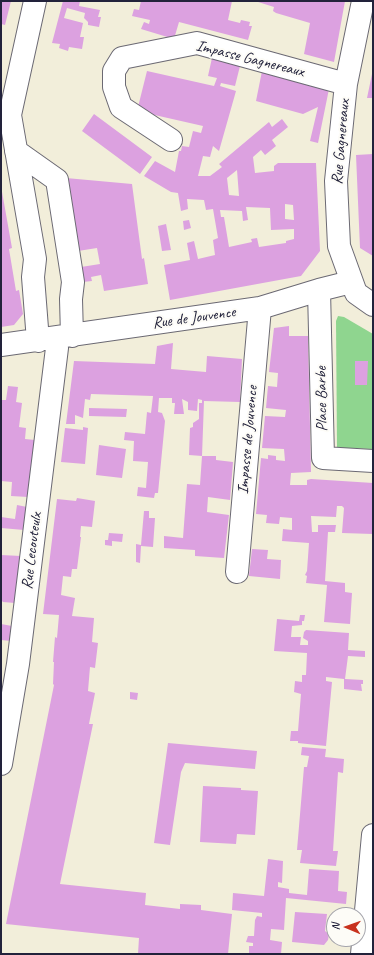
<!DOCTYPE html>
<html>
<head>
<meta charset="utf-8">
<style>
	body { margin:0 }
	#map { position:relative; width:374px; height:955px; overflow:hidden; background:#f2eeda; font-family:Caveat,sans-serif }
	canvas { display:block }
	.frame { position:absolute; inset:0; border:2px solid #22223b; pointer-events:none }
	.north { position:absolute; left:326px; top:907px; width:40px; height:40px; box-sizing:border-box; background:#fdfcf7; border:1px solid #a5a5ac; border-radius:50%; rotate:272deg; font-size:11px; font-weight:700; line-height:16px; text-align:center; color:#22223b }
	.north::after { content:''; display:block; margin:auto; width:14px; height:18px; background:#c8321e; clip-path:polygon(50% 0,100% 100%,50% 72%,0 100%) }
</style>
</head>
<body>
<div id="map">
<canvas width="374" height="955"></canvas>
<div class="frame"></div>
<div class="north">N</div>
</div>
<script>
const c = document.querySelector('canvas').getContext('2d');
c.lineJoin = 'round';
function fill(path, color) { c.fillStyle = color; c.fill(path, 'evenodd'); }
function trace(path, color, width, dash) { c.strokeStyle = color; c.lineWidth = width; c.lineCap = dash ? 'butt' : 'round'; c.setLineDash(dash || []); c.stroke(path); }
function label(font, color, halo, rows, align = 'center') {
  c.font = font + ' Caveat,sans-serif'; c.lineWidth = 4; c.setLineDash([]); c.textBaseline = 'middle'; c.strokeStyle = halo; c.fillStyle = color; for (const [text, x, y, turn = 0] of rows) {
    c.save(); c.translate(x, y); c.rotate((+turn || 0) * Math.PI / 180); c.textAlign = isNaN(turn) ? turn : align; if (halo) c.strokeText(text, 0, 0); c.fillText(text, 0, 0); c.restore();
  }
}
fill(new Path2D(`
	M338,316L344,317L373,334V449L341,448L337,447L336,321Z`), '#8fd58f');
fill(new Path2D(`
	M1,1H11L5,25L1,24Z
	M63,1H80L79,6L100,10L98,17H101L99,27L88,25V22L84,18L85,13L67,8L64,18L83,23L80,37H84L82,49L69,47L68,51L59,48L60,44L52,43Z
	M141,1H232L228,20L240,23L241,20L250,22L249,26H252L248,40L179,22L174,39L141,29L144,22L149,24L150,20L132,16L134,9L139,10Z
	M255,1H345L334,62L304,54L310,23L276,13L273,11L274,7Z
	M212,58L240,66L235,86L221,83L220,86L236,91L219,151L213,146L210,157L203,156L198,176H210L222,167L219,164L269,122L272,127L282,119L288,127L272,140L276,146L265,155L261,150L253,157L255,173L274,171V166L278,163H316L320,251L301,276L170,300L164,265L190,260L187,243L194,241L198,259L215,255L213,240L218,238L213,209L206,210L204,200L187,199L188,209L181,211L178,193L171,192L144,176L155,161L175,172L179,151H181L182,146L189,147L193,131L201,133L203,126L137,111L147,71L214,86L217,78L208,76ZM237,170L239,196L229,195L227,178ZM285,204L293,205L294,220L285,219ZM246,207L270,208L271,230L294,229V239L286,241V243L259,247L257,238L251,239L252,242L229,247L224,217H221L220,210L242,211L243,221L248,220Z
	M262,71L329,89L318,143L310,141L318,107L303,114L256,101Z
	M372,74L373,98H367Z
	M94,114L152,157L140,174L82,131Z
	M373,154V256L360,248L356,155Z
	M66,178L132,184L142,259L144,258L148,284L104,291L101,275L91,277L92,281L83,282L81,267L100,264L97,248L78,251Z
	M1,186L12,248L9,249L16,291L19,290L23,314L14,325L1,327Z
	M189,220L191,228L184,230L183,221Z
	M166,224L171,250L162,251L158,226Z
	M289,326V336H308L311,472L291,473L290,485H307V480L311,479L373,483V534L342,533L344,508L342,506H337L336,517L311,516L312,532H318V525H336L335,532H328L325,581L345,583V592L352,593L350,624L324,622L327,585L306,583L307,576L305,575L307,571L309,543L282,541L283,529L292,530V518L280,517L279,524L266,523L267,515L256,514L261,458L268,459V455L276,456V460L285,461L284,449L262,448L265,416L285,417L286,410L266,408L268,386L277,387L278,373L269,372L274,328Z
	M173,343L171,369L206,372L207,356L242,359L240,402L204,401L202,456L189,455L190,428L193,427V423L199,419V403H202V400L198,399L197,411L188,410V402L182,399L184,414H174L175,403H172V398H159L158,412L162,413L165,421L158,493H155L154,498L137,496L138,487L146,488L148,462L133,461L134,441L124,440L125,432L145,434L147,412L151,413L153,396L91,394L90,400L85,399L83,418L75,415V424H66L74,361L155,364L157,346Z
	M355,361H368L367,385H355Z
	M8,386L18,387L16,402L22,403L19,427L26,428L25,439L35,440L28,497L11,496L12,482L1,481V400H6Z
	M89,408L127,409L126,417L89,416Z
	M83,427L88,428L85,464L61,462L65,428L83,430Z
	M99,445L126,449L122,478L96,475Z
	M202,456H216V460L233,462L230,500L208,497L207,512L229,515L224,558L195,556V550L164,548V536L183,538L187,484L200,485Z
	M77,498L95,501L92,527L81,526L80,537H81L77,569H72L71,577L63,576L61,595L75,598L72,616L94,618L92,642L98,643L95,668L90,667L88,691L95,693L89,724H93L60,884L146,893L145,905L180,909V904L201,905V910L232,914L228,954H138L139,938L6,924L54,685L53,684L54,662H53L55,637L57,638L59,615L43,614L57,499L76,501Z
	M17,505L27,507L24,530L1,528V517L15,519Z
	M144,511H149V518H155L153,547L141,546L140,563L136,562V544L141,545Z
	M109,533L123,534L122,542L112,541V546L105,545V540H108Z
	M252,549L268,550L267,559L281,560L280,579L249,576Z
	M1,555L21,556L15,603L3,602L1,600Z
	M300,615H305L304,621H302V625L292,626L291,637H301L300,645H308V641L303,638L304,632L306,630L349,633L348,650L365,651V657L348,656L345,679L363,680V684H361L362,691L344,689V679L326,677V681L332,682L326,746L298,743V741H290L291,731H298L301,694L294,692L295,681L302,682V675H306L307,653L274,651L277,619L299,621Z
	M1,624L12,626L11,641L1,640Z
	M130,692L138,693L137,700L130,699Z
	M168,743L257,751L255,769L185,763L181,772L170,845L154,843Z
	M302,747L326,749L325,757L344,759L343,773L338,772L333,851H338L336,866L300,863L302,850H297L304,767H307L309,756L301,755Z
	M203,786L241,788V790L258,791L255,835L237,834L236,844L200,842Z
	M268,859L283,861L282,883L278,882V887L289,889V893L307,895L309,869L339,871L338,891L347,892L346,904L286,898L284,930L271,929L270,940L282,942L281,954H249V946H253V943L246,942L248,936H254L255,920L257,916L262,917V913L232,910L233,893L264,896Z
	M295,912L327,914L325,931L329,934L328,940L324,945L292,942Z`), '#dca1e0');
const minor = new Path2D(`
	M35,1L10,115L35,259L33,277L38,341
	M363,1L346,84L336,181L339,246L356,293L373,305
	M171,140L121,107L114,87V71L122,58L197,43L346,84
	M16,151L57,180L73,282L71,299L72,336
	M319,290L323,458L373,461
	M1,345L260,308L319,290L351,282
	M237,572L260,308
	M1,764L18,664L57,348L54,339
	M362,954L373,835`);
trace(minor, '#6b6973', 24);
trace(minor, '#fff', 22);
label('16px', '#22223b', '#fdfcf7', [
	["Impasse Gagnereaux",250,59,14],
	["Rue Gagnereaux",341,142,-85],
	["Rue de Jouvence",194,318,-8],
	["Place Barbe",322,399,-91],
	["Impasse de Jouvence",248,440,-85],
	["Rue Lecouteulx",32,551,-83]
]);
</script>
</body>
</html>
